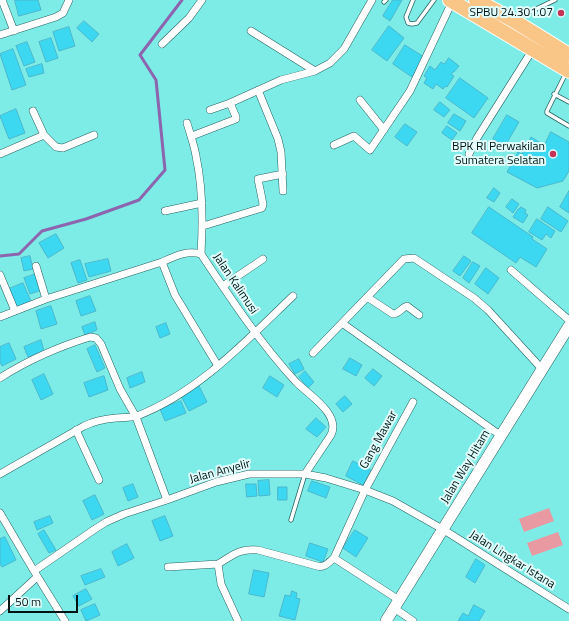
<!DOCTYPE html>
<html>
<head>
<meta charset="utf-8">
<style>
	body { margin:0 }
	#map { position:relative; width:569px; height:621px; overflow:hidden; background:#7dece7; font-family:"Titillium Web",sans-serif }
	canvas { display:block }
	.scale { position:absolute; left:8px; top:595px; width:70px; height:18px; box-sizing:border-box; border:2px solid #001413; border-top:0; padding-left:5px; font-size:12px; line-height:14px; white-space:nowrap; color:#001413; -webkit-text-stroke:3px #e1fefc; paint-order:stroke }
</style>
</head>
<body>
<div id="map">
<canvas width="569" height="621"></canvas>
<div class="scale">50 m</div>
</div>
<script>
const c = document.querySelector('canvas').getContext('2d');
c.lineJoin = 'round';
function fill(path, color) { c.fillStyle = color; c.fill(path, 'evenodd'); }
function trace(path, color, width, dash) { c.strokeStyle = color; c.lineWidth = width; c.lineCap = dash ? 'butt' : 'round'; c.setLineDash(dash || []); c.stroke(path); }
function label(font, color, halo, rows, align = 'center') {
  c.font = font + ' "Titillium Web",sans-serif'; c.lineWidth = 4; c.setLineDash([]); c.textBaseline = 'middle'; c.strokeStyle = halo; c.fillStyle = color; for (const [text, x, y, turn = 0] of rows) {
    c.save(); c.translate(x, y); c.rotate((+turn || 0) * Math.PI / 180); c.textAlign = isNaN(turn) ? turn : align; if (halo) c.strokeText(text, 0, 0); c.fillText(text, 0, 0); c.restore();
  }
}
fill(new Path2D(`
	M549,508L554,521L524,532L519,519Z
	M558,532L563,545L532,556L527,543Z`), '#e999a2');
trace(new Path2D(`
	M0,256L19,254L42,231L86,219L139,200L165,170L156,80L140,55L182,0`), '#8d64ae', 3);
const building = new Path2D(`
	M15,0H38L41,10L19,16Z
	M393,0H402L390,21L383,16Z
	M84,21L99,34L92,42L77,28Z
	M389,26L404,38L387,61L372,50Z
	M69,27L75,46L59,51L53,32Z
	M51,38L58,58L46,62L39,42Z
	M27,42L35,62L24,66L16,46Z
	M405,45L424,57L412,77L393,64Z
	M13,49L26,85L12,90L0,54Z
	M449,58L459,66L454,72H453L451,74L454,76L447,87L446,86L443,89L436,84L433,89L424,83L427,78L424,76L430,66L435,70L441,62L444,64Z
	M42,64L44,73L29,77L26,69Z
	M460,78L488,98L474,118L446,98Z
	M440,102L450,110L444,117L434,110Z
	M16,109L25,133L9,139L0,116Z
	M454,114L466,121L460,131L448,123Z
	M507,115L519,122L505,146L493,139Z
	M405,124L417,132L407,146L395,137Z
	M447,126L457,133L452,140L442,133Z
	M551,132L569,142V171L563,181L537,188L507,172L518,152L522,154L531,137L544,145Z
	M494,188L500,193L494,202L487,198Z
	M569,191V213L560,207Z
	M512,199L519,204L513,213L506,207Z
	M489,207L533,237L532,239L547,249L536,267L520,257L516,263L472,233Z
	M521,207L526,210L525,213L528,215L523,223L513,217L518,209H519Z
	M548,207L568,221L561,232L541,219Z
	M537,219L555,231L551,238L546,234L542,240L529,232Z
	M56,234L64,248L48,258L39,243Z
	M30,256L33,269L24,271L21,258Z
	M464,256L471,261L460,276L453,271Z
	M108,259L111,271L89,277L85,264Z
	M80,260L87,280L78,283L71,263Z
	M473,262L480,266L469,283L463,278Z
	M486,268L499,278L488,294L475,284Z
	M36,274L42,290L30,294L24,278Z
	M23,283L31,301L16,307L9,289Z
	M90,296L96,311L81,316L76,301Z
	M51,306L57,324L41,329L36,311Z
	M95,322L97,330L85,335L82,327Z
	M166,323L170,334L160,338L156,327Z
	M41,340L44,351L28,357L24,347Z
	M9,343L16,359L2,366L0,362V347Z
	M95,345L105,368L97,372L87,349Z
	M350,358L362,365L356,376L343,369Z
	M299,359L304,369L295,374L289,364Z
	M373,369L382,376L374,386L365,378Z
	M305,371L314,382L308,388L299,377Z
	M142,372L145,382L130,388L127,378Z
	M44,374L53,394L41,400L32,380Z
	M104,376L108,390L89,397L84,383Z
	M270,376L284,385L277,397L263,388Z
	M199,386L207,402L189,411L181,396Z
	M345,396L352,404L343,412L336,404Z
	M181,401L186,413L165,421L160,409Z
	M316,418L326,427L317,437L306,429Z
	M353,461L371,470L363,485L346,476Z
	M269,480L270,495L259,496L258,481Z
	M312,481L330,487L326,498L308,491Z
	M133,484L138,497L128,501L123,488Z
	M246,484H256L257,496L247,497Z
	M278,487H287V500H278Z
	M95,495L104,514L92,520L83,501Z
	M50,516L53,523L37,530L34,522Z
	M165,516L173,536L160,541L152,521Z
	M44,530L56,550L49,553L38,534Z
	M355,530L368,538L356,557L343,548Z
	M5,537L16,560L2,567L0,564V539Z
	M310,543L328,549L323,562L306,556Z
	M127,544L134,558L118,566L112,552Z
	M476,559L485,565L475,583L466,577Z
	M101,569L105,577L85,585L81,576Z
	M254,570L269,573L264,597L249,594Z
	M86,589L92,599L79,606L73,596Z
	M292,591L297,593L296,598L300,599L295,620L279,616L285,595L290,596Z
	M95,604L100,615L86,621L81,610Z
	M474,605L485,611L479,621H458L463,613L468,616Z`);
fill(building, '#3cd7f1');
trace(building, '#4bb8cd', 1);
const lane = new Path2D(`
	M413,0L406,17L408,23L412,24L417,23L434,0
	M384,2L386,0
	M516,18L532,11L555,0
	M566,73L547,111V113L569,126
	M554,94L569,102
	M291,520L305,474`);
const street = new Path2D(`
	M2,0L14,31
	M251,31L315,71
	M0,35L56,17L63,13L69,0
	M162,44L189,18L202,0
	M258,90L278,139L281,152L283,191
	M360,100L384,130
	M210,110L230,103L281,80L315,71L330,63L344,49L372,0
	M33,111L44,135L56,147L63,148L94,135
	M187,123C190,134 194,144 196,156C203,188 203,221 201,254
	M192,136L236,119V117L230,103
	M334,145L354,136L370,150L410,91L452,2
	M0,154L44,135
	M469,154L477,138L533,49
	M165,211L202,203
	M203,226L262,208L263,204L258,179L283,174
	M162,262L175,295L218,366
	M36,266L46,299
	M511,270L569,320
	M0,275L15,311
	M223,286L263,259
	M367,297L393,314C399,314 401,308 407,306L419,315
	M0,317L46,299L162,262C175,256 187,250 201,254C231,299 260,343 296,382C309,395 341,414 331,435L305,474
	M313,353L342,323
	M0,378C28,360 58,347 90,337L96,338L101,344L120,389L136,417L167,500
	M76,430L99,480
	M500,435L342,323L404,259L414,258L474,298L488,310L542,369
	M0,474L84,426C94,421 105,419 116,418C123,417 131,418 137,416C199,392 246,341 293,296
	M0,513L34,571L65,621
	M334,558L399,600
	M168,567L218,564
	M34,571L95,529L106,522L124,514L167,500L216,482L249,474H305L326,478L365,490L393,501L444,530L569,609
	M394,608L413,621
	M0,611L37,577
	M238,621L221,584L218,564C233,555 240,548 258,550L317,566C324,568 328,563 334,558L365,490L413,402`);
const secondary = new Path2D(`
	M386,621L569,326`);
const highway = new Path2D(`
	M450,0L569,71
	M476,0L511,19L569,55`);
trace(lane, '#266260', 5);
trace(street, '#266260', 8);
trace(secondary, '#266260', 12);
trace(highway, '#fff', 16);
trace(lane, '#fff', 3.5);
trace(street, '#fff', 7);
trace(secondary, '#fff', 11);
trace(highway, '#f9c687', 14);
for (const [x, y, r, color] of [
	[561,13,4,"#c43456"],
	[553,154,4,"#c43456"]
]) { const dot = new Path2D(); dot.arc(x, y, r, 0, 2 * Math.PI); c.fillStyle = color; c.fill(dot); trace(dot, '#e1fefc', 1.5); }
label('12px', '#001413', '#e1fefc', [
	["SPBU 24.301.07",553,13],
	["BPK RI Perwakilan",545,147],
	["Sumatera Selatan",545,161]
], 'right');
label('12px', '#001413', '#e1fefc', [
	["Jalan Kalimusi",235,284,56],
	["Gang Mawar",379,440,-61],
	["Jalan Way Hitam",466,467,-59],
	["Jalan Anyelir",220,472,-15],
	["Jalan Lingkar Istana",512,560,32]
]);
</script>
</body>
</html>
